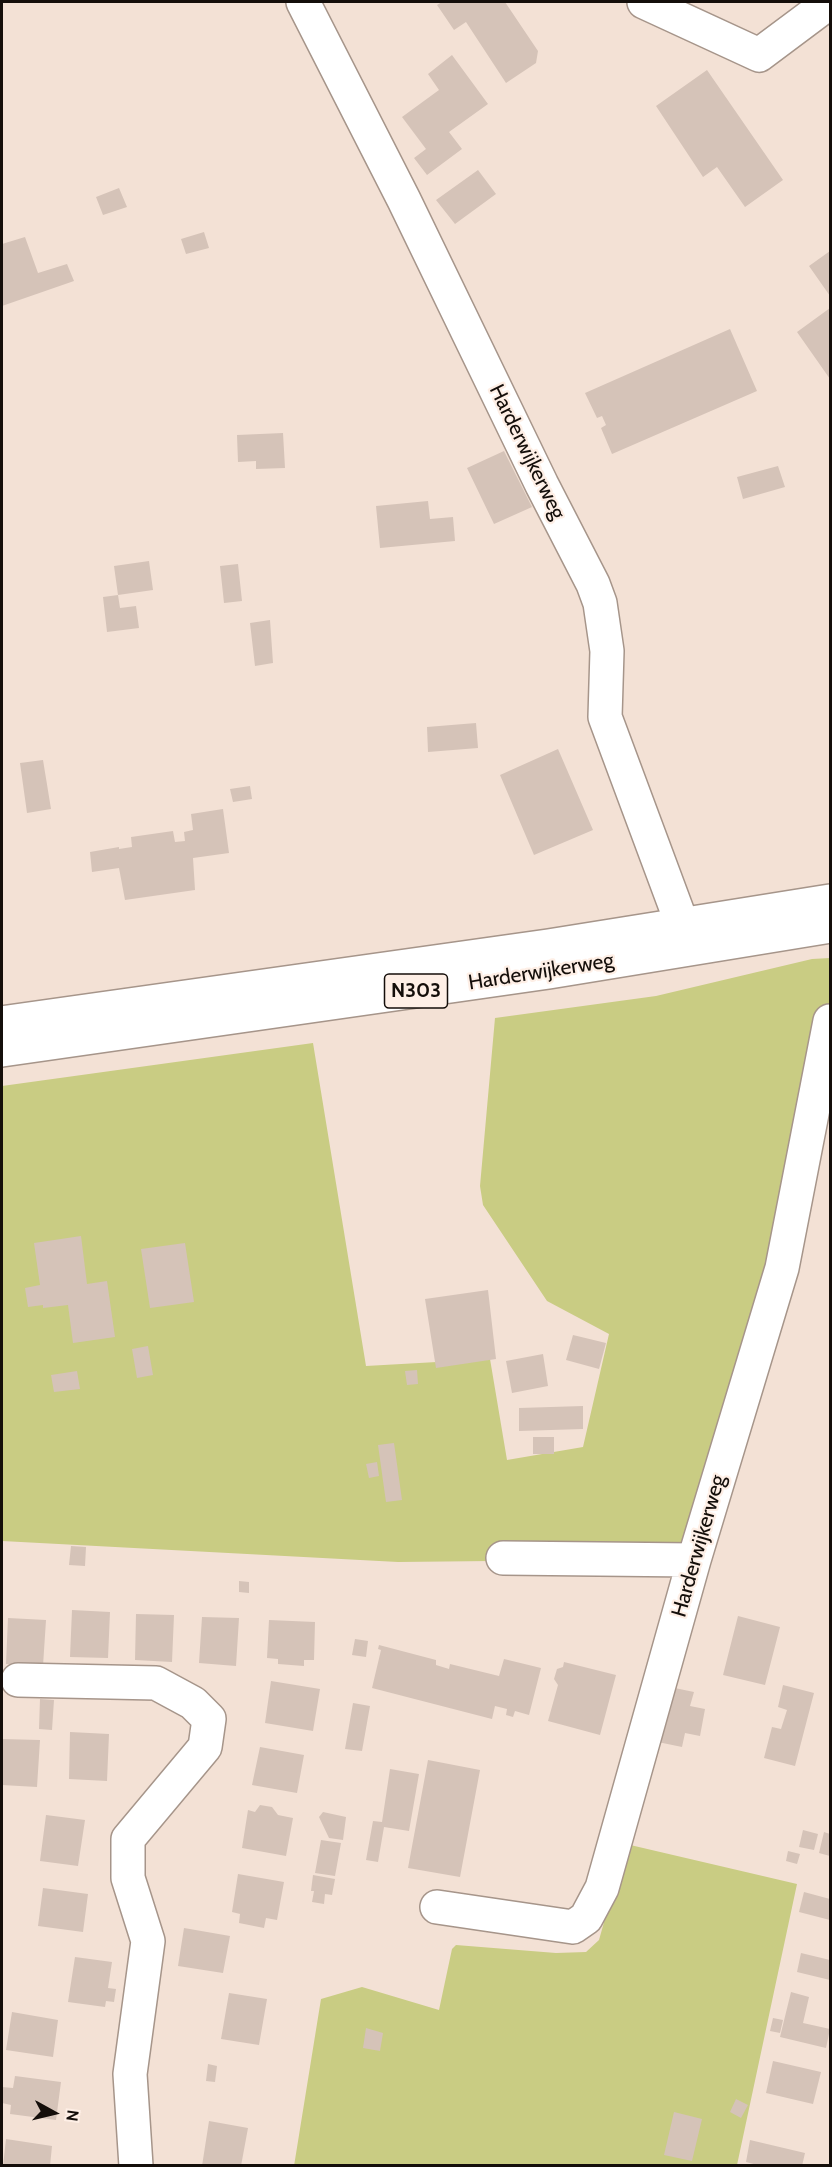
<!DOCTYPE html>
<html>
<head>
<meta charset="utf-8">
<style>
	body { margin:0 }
	#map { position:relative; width:832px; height:2167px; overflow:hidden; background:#f3e1d5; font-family:Cabin,sans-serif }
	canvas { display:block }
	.frame { position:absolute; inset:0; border:3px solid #140e0a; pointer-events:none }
	.north { position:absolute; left:24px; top:2083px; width:60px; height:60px; -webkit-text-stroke:4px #feefe6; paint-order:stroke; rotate:98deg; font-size:16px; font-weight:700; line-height:24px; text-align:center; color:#140e0a }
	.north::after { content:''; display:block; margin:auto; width:21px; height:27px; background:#140e0a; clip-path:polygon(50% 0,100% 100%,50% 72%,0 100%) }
</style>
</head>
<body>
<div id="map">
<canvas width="832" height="2167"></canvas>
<div class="frame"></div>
<div class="north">N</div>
</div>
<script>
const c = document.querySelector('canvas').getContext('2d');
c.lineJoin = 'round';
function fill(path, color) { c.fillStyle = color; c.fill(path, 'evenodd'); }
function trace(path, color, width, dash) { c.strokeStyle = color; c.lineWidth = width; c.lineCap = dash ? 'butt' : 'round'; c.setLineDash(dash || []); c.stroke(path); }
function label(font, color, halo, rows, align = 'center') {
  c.font = font + ' Cabin,sans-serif'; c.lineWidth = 4.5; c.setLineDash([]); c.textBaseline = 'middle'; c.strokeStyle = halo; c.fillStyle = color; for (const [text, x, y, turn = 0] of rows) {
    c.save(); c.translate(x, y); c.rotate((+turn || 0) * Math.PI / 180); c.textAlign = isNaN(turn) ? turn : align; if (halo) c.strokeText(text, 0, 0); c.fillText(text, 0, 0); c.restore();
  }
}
fill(new Path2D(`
	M830,958V1019L761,1291L680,1559L398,1562L2,1541V1086L313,1043L366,1366L490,1359L507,1460L583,1447L609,1334L547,1301L483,1205L480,1186L495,1018L656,996L812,959Z
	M626,1844L797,1884L737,2165L294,2166L321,1999L362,1987L439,2010L452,1949L456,1945L556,1953L586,1952L599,1940Z`), '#c9cc83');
fill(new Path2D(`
	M442,2H505L538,51L536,63L506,83L466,22L454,30L437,5Z
	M452,55L488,104L449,132L462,149L427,175L414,158L426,149L402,117L439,90L428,74Z
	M707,70L783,180L745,207L717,167L703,177L656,106Z
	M478,170L496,194L455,224L436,200Z
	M119,188L127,207L103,215L96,197Z
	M204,232L209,248L186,254L181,239Z
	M25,237L38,273L67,264L74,281L2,306V244Z
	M830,251V296L809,266Z
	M830,308V379L797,332Z
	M730,329L757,391L612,454L601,428L606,425L602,416L597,418L585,393Z
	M283,433L285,468L256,469V461L238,462L237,435Z
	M504,451L532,507L494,524L467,468Z
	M778,466L785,487L743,499L737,477Z
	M428,501L430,519L453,517L455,541L380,548L376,506Z
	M149,561L153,590L118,595L114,566Z
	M238,564L242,601L224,603L220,566Z
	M118,595L120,608L136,606L139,628L107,632L103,597Z
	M270,620L273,663L255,666L250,623Z
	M476,723L478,748L428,752L427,727Z
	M558,749L593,830L534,855L500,775Z
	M43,760L51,809L27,813L20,763Z
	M250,786L252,799L233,802L230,789Z
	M223,809L229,853L193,858L195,890L125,900L119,868L92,872L90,852L119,847V849L132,847L131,837L173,831L175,842L185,841L184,832L193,830L191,814Z
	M81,1236L87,1284L107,1281L115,1337L73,1343L68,1305L43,1308V1305L28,1307L25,1288L40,1285L34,1243Z
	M185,1243L194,1302L150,1308L141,1249Z
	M488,1290L496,1359L436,1368L425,1299Z
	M573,1335L606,1343L599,1369L566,1360Z
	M148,1346L153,1375L137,1378L132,1349Z
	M543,1354L548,1386L512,1393L506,1361Z
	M417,1370L418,1384L407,1385L405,1371Z
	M77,1371L80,1389L54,1392L51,1375Z
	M583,1406V1429L519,1431V1408Z
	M533,1437H554V1454H533Z
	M394,1443L402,1500L386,1502L378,1445Z
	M377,1462L379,1476L369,1478L366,1464Z
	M71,1546L86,1547L85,1566L69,1565Z
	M239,1581L249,1582V1593L239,1592Z
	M72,1610L110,1612L108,1658L70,1657Z
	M136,1614L174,1615L172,1662L135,1660Z
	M738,1616L780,1627L765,1685L723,1675Z
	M202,1617L239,1618L236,1666L199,1663Z
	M8,1618L46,1620L43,1666L6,1664Z
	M269,1620L315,1622L314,1660H304V1666L278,1664V1659L267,1658Z
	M355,1639L368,1641L366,1657L352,1655Z
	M379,1645L436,1660V1665L449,1669L450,1664L499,1676L504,1659L541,1668L529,1715L515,1711L513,1717L506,1715L507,1709L495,1706L492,1719L372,1688L381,1650L378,1649Z
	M564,1662L616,1675L600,1735L548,1721L558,1685L554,1679L557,1669L563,1667Z
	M271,1681L320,1689L313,1731L265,1723Z
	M783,1685L814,1693L795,1766L764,1758L772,1727L781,1729L787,1710L778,1707Z
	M665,1686L694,1692L690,1706L705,1709L700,1736L685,1733L682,1747L653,1741Z
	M40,1699L54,1700L52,1730L39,1729Z
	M353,1703L370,1706L362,1751L345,1749Z
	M70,1732L109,1734L107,1781L69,1779Z
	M2,1739L40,1740L37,1787L2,1785Z
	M260,1747L304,1755L297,1793L252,1785Z
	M428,1760L480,1770L460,1877L408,1868Z
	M390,1769L419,1774L409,1831L384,1827L378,1862L366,1860L373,1821L382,1822Z
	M260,1805L272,1807L278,1815L293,1818L286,1856L242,1848L248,1810L255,1812Z
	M323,1812L346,1817L343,1840L329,1838L319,1817Z
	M46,1815L85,1820L78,1866L40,1861Z
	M803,1830L818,1834L814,1850L799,1847Z
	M824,1832L830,1834V1856L819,1853Z
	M321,1840L341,1843L335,1876L315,1873Z
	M788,1851L800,1854L797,1864L786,1861Z
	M238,1874L284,1882L277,1920L266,1918L264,1928L239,1923L240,1914L232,1912Z
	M313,1875L335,1879L332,1895L325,1894L324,1904L312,1902L314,1891H311Z
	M43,1888L88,1894L83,1932L38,1926Z
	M804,1892L830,1899V1920L799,1912Z
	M184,1928L230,1936L223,1973L178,1966Z
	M801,1953L830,1960V1980L797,1972Z
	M75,1957L112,1962L108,1988L116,1989L114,2002L106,2001L105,2007L68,2002Z
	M791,1992L809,1997L803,2023L830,2029L826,2048L780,2037Z
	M229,1993L267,1999L259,2045L221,2039Z
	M12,2012L58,2020L53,2057L6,2050Z
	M773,2018L783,2020L780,2033L770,2031Z
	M366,2028L383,2033L380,2051L363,2048Z
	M773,2061L821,2072L813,2104L766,2093Z
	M208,2064L217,2066L215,2082L206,2081Z
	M15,2076L61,2082L56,2120L10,2114L11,2105L2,2103V2087L13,2088Z
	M736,2099L748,2105L741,2118L730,2112Z
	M674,2112L702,2119L692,2161L664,2155Z
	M209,2121L248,2128L241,2166H202Z
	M6,2139L52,2146L50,2166H3Z
	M750,2140L805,2153L802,2166H761L746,2162Z`), '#d5c3b8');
const minor = new Path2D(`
	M303,2L404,200L542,485L593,584L600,603L607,651L605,717L682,924
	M644,2L759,55L830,2
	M503,1558L694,1560
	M18,1680L156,1683L193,1703L209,1719L205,1747L128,1839V1878L148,1941L130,2074L136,2166
	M437,1907L573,1927L586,1918L602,1888L694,1560L782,1268L830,1021`);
const major = new Path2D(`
	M2,1023L548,946L830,901
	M2,1050L549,972L830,926`);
trace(minor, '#a6958a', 36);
trace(major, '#a6958a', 36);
trace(minor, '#fff', 33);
trace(major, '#fff', 33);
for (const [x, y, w] of [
	[416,991,63]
]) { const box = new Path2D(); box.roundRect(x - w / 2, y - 17, w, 34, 4.5); c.fillStyle = '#feefe6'; c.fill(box); trace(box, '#140e0a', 1.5); }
label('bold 20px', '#140e0a', null, [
	["N303",416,991]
]);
label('21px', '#140e0a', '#feefe6', [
	["Harderwijkerweg",527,452,64],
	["Harderwijkerweg",541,972,-9],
	["Harderwijkerweg",699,1546,-74]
]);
</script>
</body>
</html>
